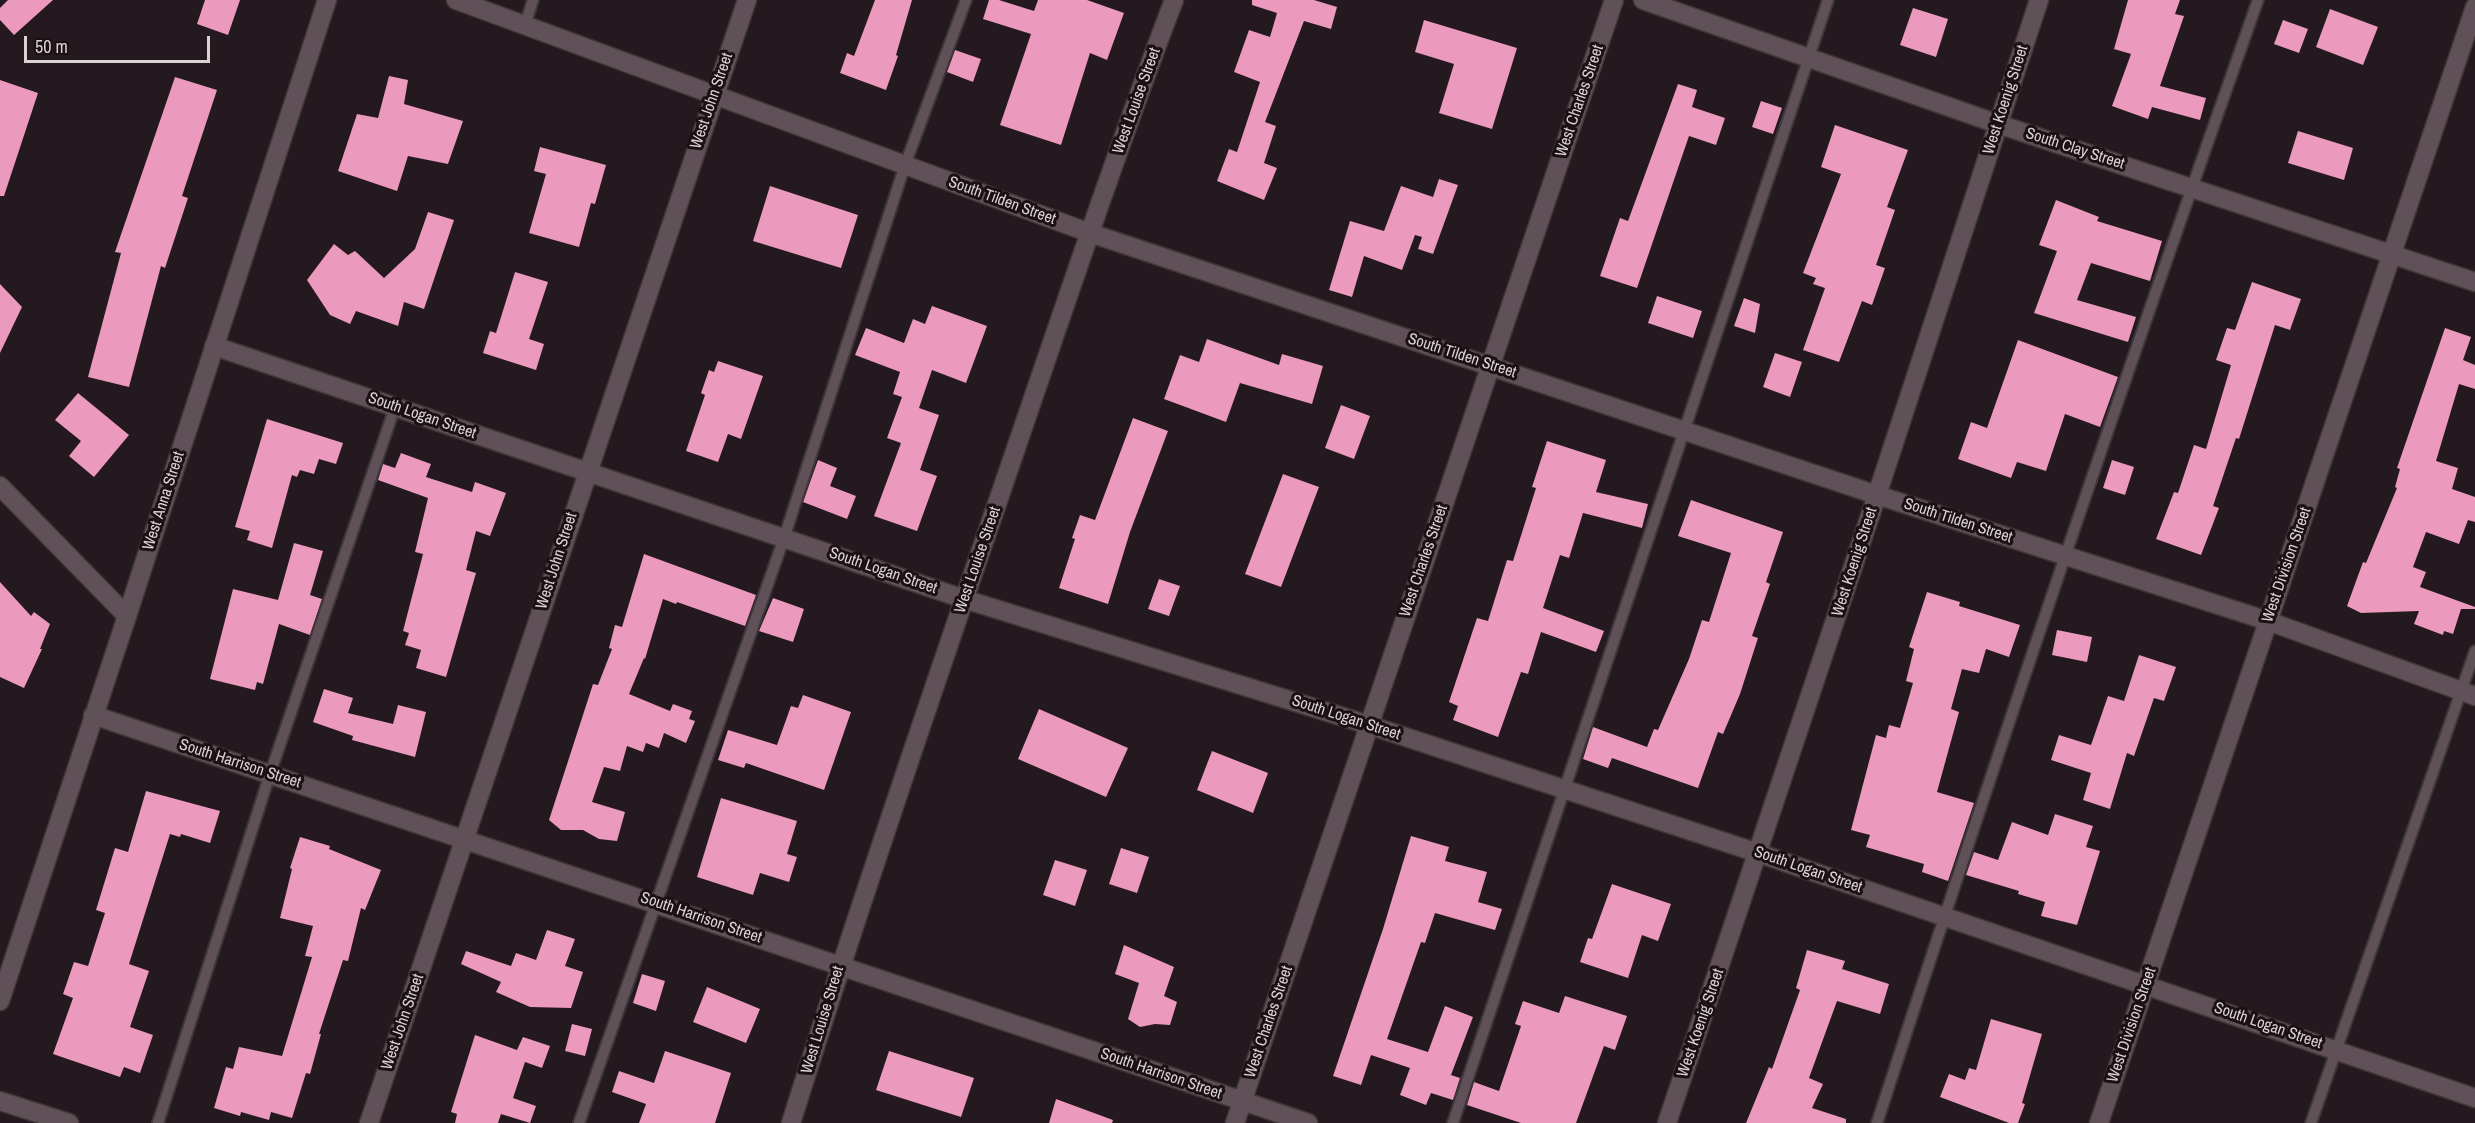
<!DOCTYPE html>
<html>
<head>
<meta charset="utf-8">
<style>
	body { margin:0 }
	#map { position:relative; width:2475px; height:1123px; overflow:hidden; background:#24191e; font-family:"Archivo Narrow",sans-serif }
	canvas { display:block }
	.scale { position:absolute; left:24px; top:36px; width:186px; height:27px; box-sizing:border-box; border:3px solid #dad2d5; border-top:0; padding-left:8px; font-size:18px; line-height:21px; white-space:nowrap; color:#dad2d5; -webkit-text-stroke:4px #1b1014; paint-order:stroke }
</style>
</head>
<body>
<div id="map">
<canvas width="2475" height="1123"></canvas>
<div class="scale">50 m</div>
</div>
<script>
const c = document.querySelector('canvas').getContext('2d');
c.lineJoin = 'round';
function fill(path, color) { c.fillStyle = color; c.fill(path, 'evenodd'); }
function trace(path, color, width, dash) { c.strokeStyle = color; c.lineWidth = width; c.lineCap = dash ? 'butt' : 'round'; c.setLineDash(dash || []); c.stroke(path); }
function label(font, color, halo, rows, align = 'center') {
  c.font = font + ' "Archivo Narrow",sans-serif'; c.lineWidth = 6; c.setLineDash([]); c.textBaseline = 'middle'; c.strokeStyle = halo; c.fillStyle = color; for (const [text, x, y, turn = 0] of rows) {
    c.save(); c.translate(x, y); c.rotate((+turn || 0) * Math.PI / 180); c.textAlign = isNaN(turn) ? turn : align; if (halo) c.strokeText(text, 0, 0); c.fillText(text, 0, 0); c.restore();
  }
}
fill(new Path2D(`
	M8,0H53L14,35L0,20V8Z
	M205,0H240L228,35L197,24Z
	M875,0H912L896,55L898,56L886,90L840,73L847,53L854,56Z
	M989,0H999L1034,11L1038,0H1087L1124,13L1107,60L1090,53L1061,145L1000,125L1031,34L983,19Z
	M1252,0H1314L1337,7L1331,29L1304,21L1265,122L1276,126L1264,163L1277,168L1264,200L1217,181L1229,149L1237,152L1260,82L1234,72L1249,30L1270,37L1277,13L1252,5Z
	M2128,0H2180L2175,14L2184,16L2160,86L2206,98L2200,120L2152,107L2148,119L2112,106L2131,54L2114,49Z
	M1913,8L1948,19L1936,57L1900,45Z
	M2330,9L2378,27L2363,65L2316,47Z
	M1424,20L1517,48L1492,129L1439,113L1454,64L1415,52Z
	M2283,20L2308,29L2299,53L2274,44Z
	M955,50L981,59L973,82L947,72Z
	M389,76L408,80L404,104L463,121L448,164L408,156L397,191L338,171L357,114L378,118Z
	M175,77L217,90L182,196L188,198L165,268L161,266L129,387L88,377L121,253L115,252Z
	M0,80L38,93L4,196H0Z
	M1678,84L1697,90L1692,107L1725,118L1716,145L1689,136L1637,288L1600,276L1620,218L1628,221Z
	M1761,101L1782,108L1773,134L1752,127Z
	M1835,125L1908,150L1887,207L1895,210L1876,265L1885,268L1872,305L1862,301L1839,362L1803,350L1825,288L1813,284L1816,278L1803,273L1841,174L1821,167Z
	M2298,131L2353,148L2344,180L2288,163Z
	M540,147L606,165L595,204L591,203L579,247L529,233L546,174L534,171Z
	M1439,179L1458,185L1433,254L1418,249L1422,237L1415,235L1402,270L1364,256L1352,297L1329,290L1350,221L1384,231L1401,186L1433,197Z
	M770,186L858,215L841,268L753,241Z
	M2056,200L2099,217L2097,221L2162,241L2150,281L2091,263L2077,300L2136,317L2128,342L2034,313L2057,251L2039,245Z
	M428,212L454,220L424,309L404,302L398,326L356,311L350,324L330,315L307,280L334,244L348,255L355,251L384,278L415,249Z
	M515,272L548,282L529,339L544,344L536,370L483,353L490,331L496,333Z
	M2252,282L2301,299L2290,330L2275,325L2239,439L2236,438L2213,506L2219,508L2201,555L2156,539L2174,492L2178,493L2194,445L2206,449L2231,365L2216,360L2227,328L2235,330Z
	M0,284L22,307L0,353Z
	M1657,296L1702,311L1693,338L1648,323Z
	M1744,298L1760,304L1755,333L1734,326Z
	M932,306L987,326L966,383L932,370L919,408L939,415L920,470L937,476L917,531L874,516L901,443L887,438L902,397L893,394L900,372L855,355L866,328L904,343L913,319L925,324Z
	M2445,328L2471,337L2463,360L2475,365V389L2459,384L2436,461L2458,468L2452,489L2475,497V522L2468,520L2459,544L2426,532L2413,567L2426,572L2420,587L2475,607V609H2461L2453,634L2444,631L2443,635L2414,624L2419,611L2361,613L2347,606L2363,562L2366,563L2397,488L2395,487L2400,469L2397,468Z
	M1207,339L1279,365L1282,354L1323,366L1312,404L1240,383L1226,422L1164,399L1180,355L1199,362Z
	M2018,340L2118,377L2100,427L2065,414L2046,471L2017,462L2011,478L1958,459L1971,422L1987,428Z
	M1775,353L1802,362L1790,397L1763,387Z
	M718,361L763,376L741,439L728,434L718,462L686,451L705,395L701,393L709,370L714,372Z
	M78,393L129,435L94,477L69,456L81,441L55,420Z
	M1341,405L1370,416L1354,459L1325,448Z
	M1133,418L1168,431L1130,532L1108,604L1059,588L1075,539L1072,538L1080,515L1095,520Z
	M267,419L343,443L336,464L319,459L314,474L300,470L297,477L292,475L272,548L247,540L250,531L235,527Z
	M1547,441L1606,460L1596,492L1648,504L1642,528L1583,513L1569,558L1560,555L1543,608L1604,631L1596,652L1541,632L1528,674L1521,672L1498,737L1453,720L1458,706L1449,702L1477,618L1488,621L1507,560L1513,561L1536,488L1532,487Z
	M401,453L431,464L426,477L472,492L475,482L506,493L490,536L476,531L466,570L476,573L446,677L416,668L421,650L405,645L409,633L403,631L423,554L415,552L428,498L378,480L383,464L395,468Z
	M818,460L837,468L830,486L856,496L847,519L803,502Z
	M2112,460L2134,467L2125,495L2103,488Z
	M1283,474L1319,487L1281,587L1245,574Z
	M1691,500L1783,532L1766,582L1770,584L1752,636L1758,638L1740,694L1723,734L1718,732L1698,788L1612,758L1608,768L1583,759L1593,727L1647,747L1654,729L1658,730L1689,659L1702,620L1709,622L1731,553L1678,536Z
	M294,543L323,551L310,595L322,599L310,635L279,624L263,684L257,682L255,690L210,679L233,589L278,600Z
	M644,554L756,595L745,626L677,602L676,604L663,599L645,659L644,658L629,694L670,711L673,704L692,711L689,719L695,721L686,743L664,733L659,748L646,743L643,752L627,746L620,771L604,767L592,802L625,812L617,841L599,839L583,830H561L549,820L593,684L598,685L612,649L609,648L615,625L622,627Z
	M1159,579L1180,586L1169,616L1148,609Z
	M0,582L31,616L34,612L50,624L40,649H42L24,688L0,677Z
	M1927,592L1960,602L1959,606L2020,625L2009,657L1986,649L1979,673L1962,669L1951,709L1959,712L1937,792L1974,803L1948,881L1922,872L1924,864L1866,847L1870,835L1851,830L1876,735L1886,738L1889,725L1900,728L1913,683L1906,681L1914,649L1909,647Z
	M773,598L804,609L793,642L759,631Z
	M2057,630L2092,637L2087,662L2052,655Z
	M2139,655L2176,667L2164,701L2154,698L2134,756L2127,753L2110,809L2083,800L2091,773L2051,760L2059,735L2091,745L2108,696L2124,701Z
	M324,689L353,698L348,713L393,724L398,705L426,712L415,757L352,740L353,736L313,722Z
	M803,695L851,712L824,790L746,763L744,768L718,760L728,730L777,745L791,706L798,708Z
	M1039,709L1128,748L1106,797L1018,759Z
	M1212,751L1268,773L1253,813L1197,790Z
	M146,791L220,811L210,843L181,834L180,837L170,834L129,964L149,971L130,1027L153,1035L140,1073L124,1067L120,1077L53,1054L73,998L63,994L74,962L88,966L105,913L96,910L115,848L128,852Z
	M721,798L797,821L787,854L797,857L789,882L760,873L753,895L697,877Z
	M2055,814L2093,826L2086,847L2100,851L2077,925L2041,916L2045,902L2018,894L2019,891L1966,875L1974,852L1998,860L2012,822L2048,835Z
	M1411,836L1449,847L1445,861L1487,872L1478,902L1502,909L1495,930L1435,913L1425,943L1421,942L1387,1039L1428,1052L1445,1006L1473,1017L1451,1075L1460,1078L1453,1100L1431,1093L1426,1105L1400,1095L1410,1068L1371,1055L1361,1085L1333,1076L1383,929Z
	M300,837L330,846L329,849L381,870L365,910L361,908L348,961L343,960L319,1034H321L310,1074L306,1073L292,1118L271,1112L269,1120L241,1112L240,1116L214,1108L226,1067L233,1069L239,1047L282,1056L312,957L305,956L313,926L280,918L292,869L290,868Z
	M1121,848L1149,857L1137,893L1109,884Z
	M1055,860L1087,870L1075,906L1043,895Z
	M1612,884L1671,904L1658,941L1642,935L1628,978L1580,962L1588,938L1592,939Z
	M547,930L575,939L565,966L583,972L571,1008L530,1007L496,992L501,982L461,964L466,951L511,966L516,953L536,960Z
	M1124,945L1174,967L1164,996L1177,1002L1170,1025L1155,1024L1140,1027L1128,1019L1139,983L1115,974Z
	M1807,950L1845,961L1842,969L1889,984L1880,1014L1837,1001L1809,1078L1823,1084L1812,1108L1846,1119V1123H1746L1769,1067L1772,1069L1800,990L1796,988Z
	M642,974L665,981L656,1011L633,1003Z
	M707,987L760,1009L746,1043L693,1022Z
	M1565,996L1627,1016L1615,1050L1604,1046L1576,1123H1521L1467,1105L1474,1082L1499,1091L1521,1026L1515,1024L1523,1001L1559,1013Z
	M1991,1019L2042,1034L2022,1103L2025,1104L2018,1123H2009L1940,1097L1949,1074L1965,1080L1969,1068L1976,1070Z
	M572,1024L592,1029L585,1056L565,1051Z
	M475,1035L517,1050L523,1037L550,1046L542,1068L525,1062L513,1098L536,1106L530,1123L501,1114L498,1123H455L457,1114L451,1112Z
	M665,1051L731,1073L715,1123H639L646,1104L612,1092L619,1071L654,1083Z
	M889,1051L974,1078L961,1117L876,1090Z
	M1056,1099L1113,1120L1112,1123H1049Z`), '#eb99bd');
const service = new Path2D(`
	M525,25L533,0
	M158,1123L270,774L395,407
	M579,1123L784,538L905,165L966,0
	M1453,1123L1828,0
	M1877,1123C1999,747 2126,373 2258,0
	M2311,1123L2475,651`);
const minor = new Path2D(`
	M456,0L1090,233L1877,495L2268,621L2475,696
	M1643,0L1998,124L2475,282
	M214,346L964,599L1369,725L1758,853L2475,1098
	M93,715L1308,1123
	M369,1123L747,0
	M791,1123C857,912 928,704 1000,495C1057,329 1112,163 1174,0
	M1235,1123L1614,0
	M2099,1123L2475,7`);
const tertiary = new Path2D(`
	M127,616L327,0
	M1667,1123L1877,495L2039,0`);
const secondary = new Path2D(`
	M0,486L127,616L0,1001
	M0,1101L69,1123`);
trace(service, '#3e3639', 14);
trace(minor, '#3e3639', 21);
trace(tertiary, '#3e3639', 21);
trace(secondary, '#3e3639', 21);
trace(service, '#5f5157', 10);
trace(minor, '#5f5157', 18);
trace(tertiary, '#5f5157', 18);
trace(secondary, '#5f5157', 18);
label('16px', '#dad2d5', '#1b1014', [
	["West Koenig Street",2006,100,-72],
	["West John Street",712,101,-71],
	["West Louise Street",1137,101,-70],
	["West Charles Street",1580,101,-71],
	["South Clay Street",2075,149,18],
	["South Tilden Street",1002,201,20],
	["South Tilden Street",1462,356,18],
	["South Logan Street",422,416,19],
	["West Anna Street",164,501,-72],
	["South Tilden Street",1958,521,18],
	["West Louise Street",978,560,-71],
	["West John Street",557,561,-72],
	["West Charles Street",1424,561,-71],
	["West Koenig Street",1855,562,-72],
	["West Division Street",2287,565,-71],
	["South Logan Street",883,571,19],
	["South Logan Street",1346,718,18],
	["South Harrison Street",240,764,18],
	["South Logan Street",1808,870,19],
	["South Harrison Street",701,918,19],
	["West Louise Street",823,1020,-73],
	["West John Street",403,1022,-71],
	["West Charles Street",1269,1022,-71],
	["West Koenig Street",1701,1023,-71],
	["West Division Street",2132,1025,-71],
	["South Logan Street",2268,1026,19],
	["South Harrison Street",1161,1074,19]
]);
</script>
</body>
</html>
